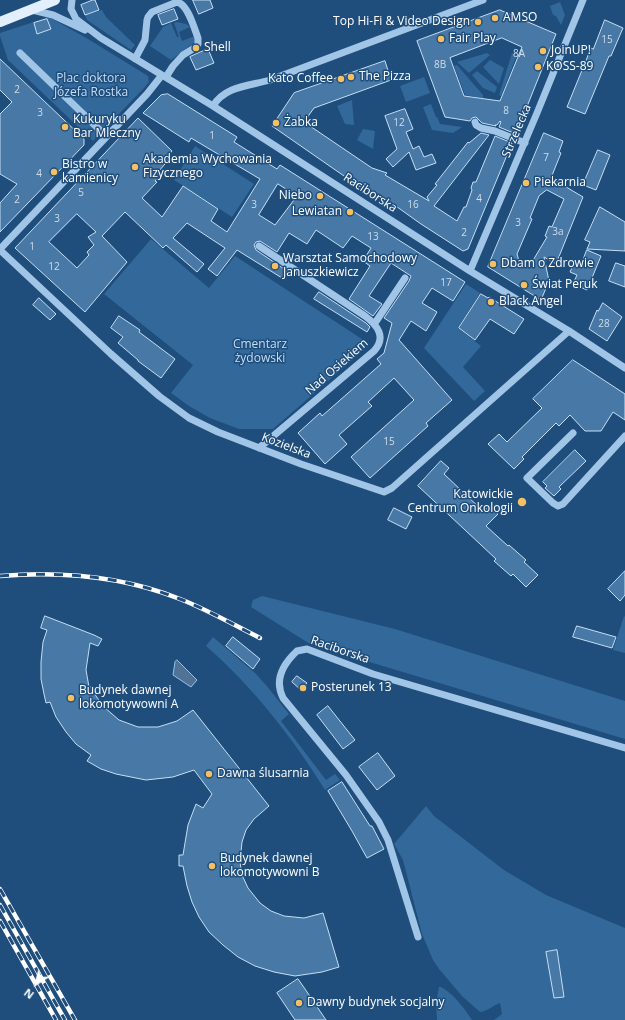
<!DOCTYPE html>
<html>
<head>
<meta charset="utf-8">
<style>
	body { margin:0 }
	#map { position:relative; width:625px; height:1020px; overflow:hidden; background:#1f4e7c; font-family:"Open Sans",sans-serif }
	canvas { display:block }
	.north { position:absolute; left:16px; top:964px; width:40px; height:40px; -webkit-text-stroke:3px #1f4e7c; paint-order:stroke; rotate:216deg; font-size:11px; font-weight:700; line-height:16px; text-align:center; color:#fff }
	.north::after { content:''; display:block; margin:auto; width:14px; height:18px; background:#fff; clip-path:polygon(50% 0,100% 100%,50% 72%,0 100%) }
</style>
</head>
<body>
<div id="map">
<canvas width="625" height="1020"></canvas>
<div class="north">N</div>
</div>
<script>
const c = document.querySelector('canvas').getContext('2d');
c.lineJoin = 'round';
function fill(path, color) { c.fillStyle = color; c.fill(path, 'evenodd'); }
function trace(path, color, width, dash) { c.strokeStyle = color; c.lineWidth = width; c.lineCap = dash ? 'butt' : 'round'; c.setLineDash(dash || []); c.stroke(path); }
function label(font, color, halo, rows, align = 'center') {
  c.font = font + ' "Open Sans",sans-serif'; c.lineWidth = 3; c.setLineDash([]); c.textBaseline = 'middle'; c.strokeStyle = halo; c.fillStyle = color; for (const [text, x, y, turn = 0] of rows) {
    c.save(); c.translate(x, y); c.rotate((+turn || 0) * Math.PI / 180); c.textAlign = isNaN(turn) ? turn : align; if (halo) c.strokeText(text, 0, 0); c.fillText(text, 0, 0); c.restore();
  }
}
fill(new Path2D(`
	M560,2L565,15L561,25L556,16L553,15L550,6Z
	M102,10L106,17L135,45L131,50L87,20L85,15Z
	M49,17L88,39L148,76L149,82L144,88L93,141L8,60L0,36V33Z
	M177,22L186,24L190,27L179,32L182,41L195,36V42L171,60L150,46L163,27L171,23L177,37H179L174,23Z
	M487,53L490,55L469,73L457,62Z
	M512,53L517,55L501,96L499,95Z
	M490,60L504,68L499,84L483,67Z
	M457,65L483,95V98L465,95L454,66Z
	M477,71L497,87L495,93L483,88L472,75Z
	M424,77L430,93L406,102L400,86Z
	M352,100L354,125L345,124L337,106Z
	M431,104L436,117H437L440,124L462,127L453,133L432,130L423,107Z
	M363,129L375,131L373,149L357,140Z
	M195,146L254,184L232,217L174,180Z
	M151,239L209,288L235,256L368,343L366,348L273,429H239L210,418L189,406L171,393L193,365L104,294Z
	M466,284L480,293L458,328L481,346L463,367L485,391L474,401L424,348Z
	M262,596L395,629L625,701V739L310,644L251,607L253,600Z
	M624,616L625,617V653L613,650Z
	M213,637L255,673L266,685L289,714L281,721L326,780L335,774L340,780L325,790C292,737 253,687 206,646Z
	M426,806L434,816L504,870L546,895L625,928V1020H494L502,1014L500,1003C492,1006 488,1011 480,1012L462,996L439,969L433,960L422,934L403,860L394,844Z
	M439,987H441C454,994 464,1008 472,1020H437L436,1003Z`), '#32689a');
const water = new Path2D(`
	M177,660L197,680L191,687L173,675L175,662Z`);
fill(water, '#507395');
trace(water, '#95c1e8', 1);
const building = new Path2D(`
	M93,0H95L99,10L85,15L81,5Z
	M193,0H210L213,8L199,14Z
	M174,9L178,19L162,25L158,15Z
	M500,10L556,34L516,134L499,127L501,122L500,121L497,125H495L496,126L482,123L476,117L472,118L470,121L445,117L417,41ZM502,38L522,47L500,101L464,96L450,58Z
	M47,19L51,29L37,34L34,23Z
	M605,20L623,28L611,56H609L585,114L567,107L591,48L593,49Z
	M208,49L214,63L196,70L190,57Z
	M0,59L84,139V145L0,232V203L17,184L0,174V114L12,102L0,90Z
	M385,61L391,80L314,108L304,122L372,168L387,173L385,175L429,201L427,197L437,185L435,184L468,142L469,143L481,133L489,135L434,206L457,221L464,207H466L472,190L471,188L473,182H476L495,136L512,143L468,249L463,251L421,224L393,204L376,194L357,185L272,126L294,93Z
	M168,94L237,137L234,142L277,169L280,165L465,282L453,301L432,288L422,303L437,312L426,331L411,321L399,340L452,400L426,423L428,426L370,478L351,457L414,400L394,378L368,402L372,406L339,435L347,444L325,464L298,433L320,413L322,416L381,364L377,359L384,353L392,323L384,318L409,281L411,276L391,263L369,296L382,304L373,316L349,299L370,266L363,261L371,248L352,236L343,248L316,230L307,244L289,233L277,252L260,241L256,242L254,245L256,250L287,271L282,278L237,250L217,276L208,269L225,248L187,223L173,238L204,264L197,272L166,245L163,248L125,212L102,236L127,262L85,312L15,248L138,118L172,151L168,156L170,158L159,171L162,173L155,181L157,182L142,198L162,217L183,186L218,209L211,221L227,232L260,179L191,138L189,142L143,113L161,95ZM278,184L297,196L275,225L259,215ZM77,214L96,232L88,237L94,245L87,252L89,255L77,268L49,242Z
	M405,109L413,129L406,132L413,149L419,146L424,157L432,154L436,163L416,170L409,152L393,167L386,159L397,149L385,116Z
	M544,133L563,141L559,152L561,153L551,178L583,197L556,264L544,257L549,281L541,300L488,267ZM547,190L564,199L552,227L549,226L545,236L547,237L529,267L519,261L517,254L532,219L530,218L539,196Z
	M598,150L610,155L596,190L583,185Z
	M600,207L625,222V251L587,249L590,242L585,240Z
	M587,250L601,256L587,290L573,284L577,275L570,272L575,261L581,264Z
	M616,263L625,266V287L609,281Z
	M319,292L366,323L370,327L367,332L314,299Z
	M481,294L488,298L489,297L524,319L514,334L490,319L475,340L459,328Z
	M39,298L56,314L50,320L33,305Z
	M603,303L622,317L607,341L589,329L597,310L598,311Z
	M119,316L140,330L139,332L175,359L161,378L138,361V360L118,343L123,337L111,328Z
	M573,360L625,394V420L613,412L601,431H585L570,415L559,426L556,423L522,457L524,459L514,469L488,444L499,434L507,442L542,408L533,399Z
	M575,450L586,461L559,487L561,489L554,496L545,488L547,486L543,482Z
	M441,461L449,468L444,474L484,512L489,506L498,514L486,526L508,546L509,545L526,560L524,562L538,575L526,587L513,574L511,576L494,561L496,559L418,486Z
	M394,508L412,517L406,529L388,520Z
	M625,571V595L620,601L608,589Z
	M45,616L94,635L102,639L98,646L90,643L86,670L89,687H92L96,696L104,707L119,720L138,727H158L177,721L193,710L269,806L254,819L246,830L242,842L240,862L242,875L248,888L260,903L271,911L284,916L304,918L323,913L339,967L322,972L295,976L274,972L255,966L238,957L223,945L209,932L199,917L192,902L187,886L183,866H179V855H183L188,825L196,804L203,808L212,794L194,770L173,777L146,780L116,774L101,769L87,761L91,755L76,744L66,732L56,717L50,702L46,703L44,694L41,679V662L43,642L47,630L41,628Z
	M577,626L616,637L612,648L573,637Z
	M233,637L260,659L253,669L226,646Z
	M297,676L307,683L301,690L292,682Z
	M328,706L355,740L343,749L317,715Z
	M378,753L395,776L377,790L359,767Z
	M342,782L370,826H372L384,849L367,858L352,831L328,791Z
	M557,950L564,997L554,998L546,952Z
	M298,979L305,989L326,1020H295L277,993Z`);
fill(building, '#4778a6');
trace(building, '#c5def5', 1);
trace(new Path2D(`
	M72,0L71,9L76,19L101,38L213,106L470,271L569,331L625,368
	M32,10L53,15L85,30
	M20,53L106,136
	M135,59L145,40L147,20L148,17L152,12L177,2C188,4 194,28 198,38V44L196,47L183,55L173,66L166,77
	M213,106C225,86 249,86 270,80L483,0
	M475,122L476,125L481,128L495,131L525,143
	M259,246L365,316C377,325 387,337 374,351L259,448
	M0,249L147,94L162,75
	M0,250L111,354L159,396L189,418L218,432L301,464L384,492L392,488L569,331
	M470,271L537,113L583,0
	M375,323L405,278
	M573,433L527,478L553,503L558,506L563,504L625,436
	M418,937L388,840L379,822L346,775L283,698C274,680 283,664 297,651L307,649L373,674L625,748`), '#a1c5e7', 7);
trace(new Path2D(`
	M0,22L55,0`), '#e3effd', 10);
const rail = new Path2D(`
	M0,576C62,571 122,576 180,599C208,610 234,625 260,638
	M0,889L75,1020
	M0,905L65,1020
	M0,921L56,1020`);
trace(rail, '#fff', 4.5);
trace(rail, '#1f4e7c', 3, [9]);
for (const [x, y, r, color] of [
	[495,18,4,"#f5c061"],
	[478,22,4,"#f5c061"],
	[441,39,4,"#f5c061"],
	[196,48,4,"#f5c061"],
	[543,51,4,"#f5c061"],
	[538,67,4,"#f5c061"],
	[351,77,4,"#f5c061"],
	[341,79,4,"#f5c061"],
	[276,123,4,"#f5c061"],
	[65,127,4,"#f5c061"],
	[135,167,4,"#f5c061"],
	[54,172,4,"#f5c061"],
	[526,183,4,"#f5c061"],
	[320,196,4,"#f5c061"],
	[350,212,4,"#f5c061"],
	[493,264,4,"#f5c061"],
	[275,266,4,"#f5c061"],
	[524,285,4,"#f5c061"],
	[491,302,4,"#f5c061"],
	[522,502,5,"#f5c061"],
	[303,688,4,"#f5c061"],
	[71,698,4,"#f5c061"],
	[209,774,4,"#f5c061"],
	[212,866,4,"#f5c061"],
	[299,1003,4,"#f5c061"]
]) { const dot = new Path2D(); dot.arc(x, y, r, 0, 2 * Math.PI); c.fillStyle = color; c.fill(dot); trace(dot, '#1f4e7c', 1.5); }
label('10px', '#d1dde9', null, [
	["15",607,40],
	["8A",519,54],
	["8B",440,65],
	["2",17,90],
	["8",506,111],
	["3",40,113],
	["12",399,123],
	["1",212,136],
	["7",546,158],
	["4",39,174],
	["5",81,193],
	["4",479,199],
	["2",17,200],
	["3",254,205],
	["16",413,205],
	["3",57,219],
	["3",518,223],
	["3a",558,232],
	["2",464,233],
	["13",373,237],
	["1",32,247],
	["12",54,267],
	["17",446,283],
	["28",604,324],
	["15",389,442]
]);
label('12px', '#fff', '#1f4e7c', [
	["AMSO",503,18],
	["Top Hi-Fi & Video Design",470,22,"right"],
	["Fair Play",449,39],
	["Shell",204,48],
	["JoinUP!",551,51],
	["KOSS-89",546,67],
	["The Pizza",359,77],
	["Kato Coffee",333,79,"right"],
	["Kukuryku",73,120],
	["Bar Mleczny",73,134],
	["Żabka",284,123],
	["Akademia Wychowania",143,160],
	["Fizycznego",143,174],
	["Bistro w",62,165],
	["kamienicy",62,179],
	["Piekarnia",534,183],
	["Niebo",312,196,"right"],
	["Lewiatan",342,212,"right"],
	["Warsztat Samochodowy",283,259],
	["Januszkiewicz",283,273],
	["Dbam o Zdrowie",501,264],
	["Świat Peruk",532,285],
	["Black Angel",499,302],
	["Katowickie",513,495,"right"],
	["Centrum Onkologii",513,509,"right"],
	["Posterunek 13",311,688],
	["Budynek dawnej",79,691],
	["lokomotywowni A",79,705],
	["Dawna ślusarnia",217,774],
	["Budynek dawnej",220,859],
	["lokomotywowni B",220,873],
	["Dawny budynek socjalny",307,1003]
], 'left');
label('12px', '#c5def5', '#1f4e7c', [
	["Plac doktora",91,79],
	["Józefa Rostka",91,93],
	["Cmentarz",260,345],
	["żydowski",260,359]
]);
label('12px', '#fff', '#1f4e7c', [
	["Strzelecka",517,131,-67],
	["Raciborska",370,193,33],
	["Nad Osiekiem",337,367,-41],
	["Kozielska",286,446,21],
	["Raciborska",340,650,19]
]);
</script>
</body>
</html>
